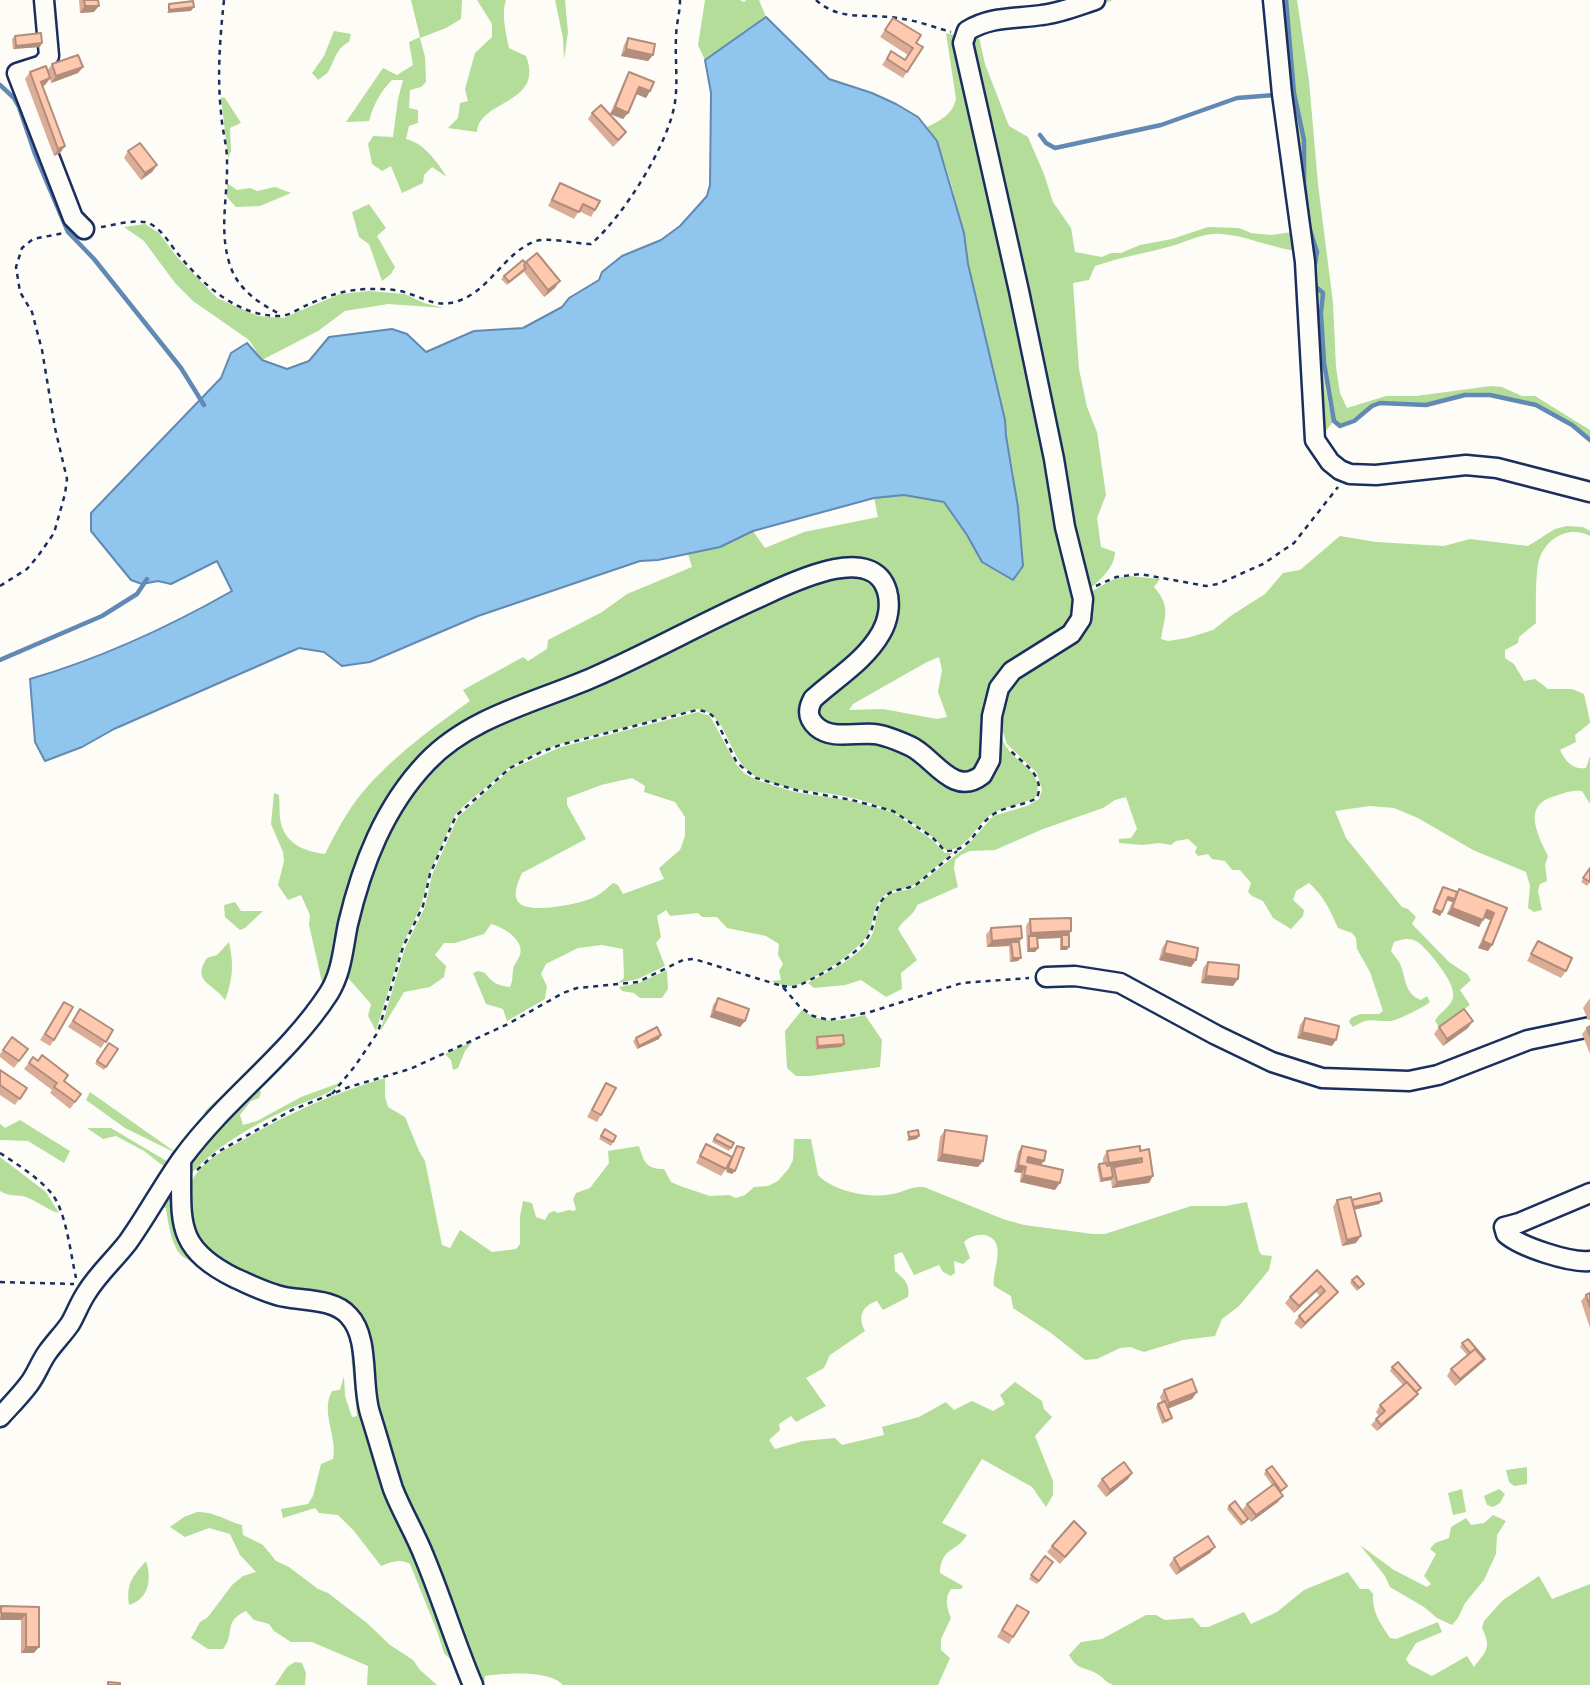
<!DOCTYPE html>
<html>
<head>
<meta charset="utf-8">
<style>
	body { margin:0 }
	canvas { display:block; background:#fdfcf7 }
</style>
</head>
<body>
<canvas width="1590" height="1685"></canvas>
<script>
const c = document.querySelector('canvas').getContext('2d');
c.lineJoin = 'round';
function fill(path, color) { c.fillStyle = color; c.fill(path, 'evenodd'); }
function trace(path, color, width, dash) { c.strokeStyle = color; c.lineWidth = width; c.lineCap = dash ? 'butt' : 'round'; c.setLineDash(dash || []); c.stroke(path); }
fill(new Path2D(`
	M411,0H462L461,19L446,28L420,38L425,57L426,82L421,87L410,90L409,108L418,110V123L409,126L406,139C424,143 437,162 447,177L432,167L424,175L423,183L402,193L391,166L382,171L372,164L368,144L373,136L393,137L398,99L403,80H392C380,92 374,104 369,121L346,122L383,68L397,75L413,65L409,42L420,37Z
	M477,0H506C501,14 506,33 509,48L526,56C545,104 479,100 477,132L448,128L458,118L460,103L468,101L465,89L475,53L492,37V24Z
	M555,0H565L568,32L564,60L563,38Z
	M705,0H740L744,2L746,0H759L766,17L705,60L698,45Z
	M1102,0H1113L1080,13L1071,20L1012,26L988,32L979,37L985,64L1009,126L1028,137L1044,174L1053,202L1071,228L1075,252L1102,257L1111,253H1121L1140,245L1172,239L1208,227L1239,228L1251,233L1271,235L1300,231L1313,440C1321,456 1331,469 1347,475L1345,477C1327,475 1318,457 1311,442L1297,251C1271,248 1248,236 1222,234C1201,232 1184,244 1164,248C1141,254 1118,258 1095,266L1089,280L1073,283L1079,369L1087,407L1097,432L1106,495L1097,518L1101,547L1115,552C1114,571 1096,582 1084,595L1079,564L1068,527L1057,459L1021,291L965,43L969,33C992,18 1018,21 1044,17C1064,15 1083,7 1102,0Z
	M1275,0H1284L1287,13L1293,93L1303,140V183L1308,227L1316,252L1312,275L1315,287L1321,294C1320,336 1321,381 1333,422L1320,438Z
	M1287,0H1297L1309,81L1318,184L1333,303L1336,367L1340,393L1347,408L1386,396H1416L1491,386L1502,387L1522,396H1535L1590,430V438L1572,424L1537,403L1490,394H1465L1426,404L1380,402L1371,405L1347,423L1340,425L1335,420C1323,380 1322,335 1324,293L1317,286L1315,275L1319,252L1310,227L1306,183L1305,140L1295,93Z
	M334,31L351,34L349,42C335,49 335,61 328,72C326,75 321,77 318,80L312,73L324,56Z
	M946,33L961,37L1079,619L1011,670L988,759L967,779L927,753L834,733L810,713L872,649L886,584L834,567L498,713L403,787L328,990L178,1154L125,1128L86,1100L90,1092L178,1154L198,1126L205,1111L272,1050L319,994L322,982L309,925L310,915L301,895L288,900L278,885L284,861L283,852L271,824L274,793L279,795C280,803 279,810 280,818C283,843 303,851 325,854C335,834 347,811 362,793C392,757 432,728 470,701L463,690L523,657L528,661L547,649L548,640L602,612L627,594L692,567L688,554L720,547L753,531L765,548L804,532L878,517L874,498L904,495L944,502L968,535L982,562L1012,579L1021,545V535L1013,470L1006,436L1005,420C993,369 980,318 969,266C960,224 951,162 927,127C941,120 952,115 956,99ZM939,657L942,670L938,692L947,717L937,719L883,709L849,710L853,704L927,662Z
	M221,97L225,98L241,123L230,128L231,151L228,158Z
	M227,183L237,190L250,188L257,191L275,187L291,193L260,206L236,207L227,197Z
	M369,204L386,228L377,236L395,267L391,274L382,281L369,244L359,237L352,212Z
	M145,224L159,233L177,257L217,298L258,316L283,318L340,294L369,291L405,294L424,303L444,308L388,304L345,311L318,331L262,360L249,340L193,301L175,283L144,241L124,227Z
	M1567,526L1583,527L1590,531V536C1570,526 1549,536 1540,557C1535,568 1536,608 1536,623L1519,637L1518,643L1505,650V658L1514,664L1524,681L1535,679L1548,689H1572L1584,694L1590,721V723L1575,735L1576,742L1560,750C1566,762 1573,770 1586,768L1590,756V804L1582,791C1571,790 1565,793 1555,796C1522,805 1537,833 1548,856L1545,865L1547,881L1540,884L1538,891L1542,910L1534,912L1528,908L1530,886L1526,872L1473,850L1418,818L1394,808L1370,806L1335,811L1346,838L1402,907L1408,909L1416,917L1412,924L1449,962L1467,974L1471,980L1460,990L1470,1005L1439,1027L1435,1021C1439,1012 1450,1008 1453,998C1457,984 1429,951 1418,942C1410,937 1402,939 1394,942L1391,951C1394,956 1399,960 1401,966C1406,980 1405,994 1421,1000L1427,996L1430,1002C1426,1006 1396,1021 1391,1021C1373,1022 1370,1016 1353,1027L1349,1022L1351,1018L1360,1014H1379L1383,1011L1370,972L1357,949L1356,938L1352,933L1338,928C1330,910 1324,896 1309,883L1296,891L1293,900L1304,910L1303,916L1291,929L1273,918L1263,901L1252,896L1248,892L1251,883L1240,870H1232L1225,861L1212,859L1208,854L1198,856L1195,852L1197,847L1188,839L1176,841L1171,845L1160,843L1142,845L1119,843V839L1131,838L1137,829L1126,797L1115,800L1103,808L1043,829L995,850L970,851L961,855L955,860L954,869L958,887L917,905C914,916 903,919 898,929L917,960L901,973L902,989L886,997L861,980L845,985L814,988L808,983C828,971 859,958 871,937C877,925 875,911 883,900C893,889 907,893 918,885L966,847L993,816L1027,806L1039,799L1042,790L1037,773L1007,744L996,712L1001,690L1063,644L1085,599L1094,590L1116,578L1129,576L1160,579L1154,587C1172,607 1164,618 1161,639L1168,641L1187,638L1213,630L1232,615L1265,594L1283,573L1300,570L1340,536L1376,542L1444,546L1470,539L1528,546L1555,529Z
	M823,575H872L886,611L852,663L808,720L874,737L978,782L995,716C998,727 1001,739 1007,748C1018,764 1045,773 1036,797C1022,805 1002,806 989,816C974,828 967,850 946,850C917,820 879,802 838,795C812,791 783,789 759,778C725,762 731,713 697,709L560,744L541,751L510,767L466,804L455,815L429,874L421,906L402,946L376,1031L368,1016L371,1004L349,979L338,980L351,925L397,805L463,737Z
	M698,712L710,716L736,764L744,773L756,780L795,792L852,801L892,812L931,839L945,853H953C945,858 915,886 910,887C899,891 890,888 881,899C872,909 874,922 868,934C860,950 810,984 792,986C785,986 778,984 771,981L781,980L779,971L783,964L778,955L779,944L766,936L727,928L717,917H702L698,913L670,916L666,910L657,916L661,937L656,943L665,966L638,979L618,983L624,978L623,949L602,945L578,948L546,964L541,974L547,986L545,999L507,1021L503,1009L486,1004L473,973L478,971L485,973C492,983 499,986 510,987C513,981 512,977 513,971C513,964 518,961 520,955C525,940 503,927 491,924L484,934L455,943H444L435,955L446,966L444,977L430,987L404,992L380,1032L405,948L425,907L432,875L458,817L511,769L561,747ZM632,778L645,786L644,792L675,802L685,817V836L680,850L659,868L664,879L623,894L618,885L613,883C606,889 599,896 590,899C577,904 524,916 517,900C513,892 519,880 522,873L586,839L567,805V798L601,785Z
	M235,902L241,911H263L245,928L240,930L225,917L224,905Z
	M229,942C234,964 233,979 225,1000C213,983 191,982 207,958L217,955Z
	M667,970L668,989L662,998H640L634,993L622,991L619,987L639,983Z
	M802,1010C823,1025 841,1021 865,1015L882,1040L880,1067L810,1076H796L787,1068L785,1031Z
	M473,1041L465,1051L458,1068L453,1070L451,1060L445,1054Z
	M282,1053L279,1071L258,1086L261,1092L259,1098L251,1101L240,1115L243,1125L257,1121L301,1097L342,1082C329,1096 310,1099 293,1107C260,1121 210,1149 188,1178L185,1172L203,1135Z
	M385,1078V1097L388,1107L405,1117L419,1151L425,1161L442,1245L450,1248L460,1230L492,1252L516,1249L520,1244V1217L523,1201L532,1203L536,1217L545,1220L549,1213L554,1211L558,1213L569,1210L574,1211L576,1209L573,1199L576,1193L590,1188L609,1163L608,1151L639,1146C644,1162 646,1169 664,1169L671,1182L680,1186L710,1196L729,1195L736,1198L745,1195L754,1187L768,1186L778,1181L789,1168L793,1160L794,1139H811L818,1175C833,1191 869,1199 892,1194C904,1192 911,1186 924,1187L1003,1219L1024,1225L1093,1234H1105L1191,1206H1226L1247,1202L1259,1251L1262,1255L1272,1256L1269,1270L1239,1306L1222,1319L1215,1336L1183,1340L1144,1352L1130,1347L1120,1348L1097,1359L1085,1360L1051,1333L1013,1308L1011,1296L994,1286C991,1272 1009,1241 985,1235C977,1234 969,1237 964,1242L970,1258L963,1264L954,1261L955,1273L951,1276L943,1272L939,1265L914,1275L902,1252L894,1255L895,1271C903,1278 911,1284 908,1297L883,1310L877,1301C861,1306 858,1318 865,1331L830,1355L824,1368L806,1378L826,1406L796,1422L791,1416L779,1424L780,1430L769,1440L775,1449L803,1441L835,1438L842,1445L884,1435L882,1427L919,1417L946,1402L954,1410L972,1401L993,1411L1005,1404L1000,1395L1015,1382L1042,1401L1044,1409L1052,1417L1035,1436L1053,1481V1495L1046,1507L1032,1487L982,1459L942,1523L967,1535C956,1553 941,1547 940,1573L963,1586L961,1589H951C944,1599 947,1608 951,1618L941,1639V1650L950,1658L938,1685H563C550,1670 504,1673 485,1676L484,1685H477L405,1507L372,1406L357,1320L284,1293L201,1253L184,1199C188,1188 192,1179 199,1170C210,1157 228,1148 243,1140C288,1113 335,1093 385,1078Z
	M20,1120L70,1151L64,1163L28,1141L0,1140V1124L5,1128Z
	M87,1128H111L175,1166L171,1172L144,1151L116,1136L103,1139Z
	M0,1157L46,1192L59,1213C46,1210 32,1197 22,1196C13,1195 8,1196 0,1191Z
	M176,1174L197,1257L347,1317L361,1371L470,1685H460L451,1660L444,1653L437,1631L410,1564C400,1558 391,1562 381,1566L354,1531L338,1515L319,1513L315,1508L283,1518L281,1509L308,1504L313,1496L321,1464L333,1459C338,1437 320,1412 332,1391L340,1390L344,1376L345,1396L352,1417L357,1416L349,1334C345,1323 336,1318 326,1314C277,1303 236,1294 195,1264C191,1261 184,1258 181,1255C171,1244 168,1222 166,1208L162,1207L150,1217Z
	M1527,1467V1484L1514,1486L1509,1482L1506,1470Z
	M1462,1489L1466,1512L1453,1515L1448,1493Z
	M1499,1489L1505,1494L1500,1503L1493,1507L1487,1505L1484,1496Z
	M197,1512C213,1511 227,1521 242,1525L243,1535L263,1545L276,1561L289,1567L318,1589L328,1593L367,1623L390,1645L413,1660L420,1670L437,1685H367L368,1666L312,1642H291L274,1631L269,1624L254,1620L246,1611C222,1622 236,1633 223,1649H208L191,1638L200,1622L208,1617L232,1585L243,1576L256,1572L240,1555L230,1534L209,1528L185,1537L170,1527L184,1517Z
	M1493,1515L1506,1521L1497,1535L1496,1554L1484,1580L1465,1603L1458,1618L1452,1625L1437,1618L1424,1607L1390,1587L1385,1576L1360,1545L1394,1570L1427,1587L1431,1584L1424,1576L1436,1554L1430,1549L1435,1543L1449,1538L1451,1527L1466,1518L1471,1525L1484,1523Z
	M146,1561C152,1579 149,1599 129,1605C126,1583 133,1576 146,1561Z
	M1348,1572L1360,1589H1369L1373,1594C1372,1612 1380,1623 1390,1638L1396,1639L1438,1622L1442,1632L1416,1643L1406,1659L1409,1664L1432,1676L1467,1656L1474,1667C1486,1651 1492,1648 1482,1628L1484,1621L1503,1600L1539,1576L1552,1599L1590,1584V1685H1113C1105,1682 1105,1679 1099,1675C1086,1666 1078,1672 1069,1655L1081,1642L1102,1639L1146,1615H1156L1165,1620L1193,1618L1201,1627H1208L1244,1612L1251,1624L1277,1612L1304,1590Z
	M295,1662L302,1663L306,1673L305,1685H275L287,1667Z`), '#b4dd99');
const water = new Path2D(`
	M766,17L829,79L872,93L896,104L918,117L937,141L964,233L968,264L1005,420L1006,436L1018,507L1023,566L1013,580L982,562L967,535L944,502L904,495L874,498L753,531L720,547L658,560L640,561L478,616L370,662L342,666L324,652L299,648L114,729L82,747L45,761L35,742L30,679C102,658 167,628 232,591L217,561L171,584L158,581L142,584L131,580L91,531V513L221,378L231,353L247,343L262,360L287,369L309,361L329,337L392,329L407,334L426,352L474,331L523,328L562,307L569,298L599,280L602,272L622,256L661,240L680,226L707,196L710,185L711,93L705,60Z`);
fill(water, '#90c5ed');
trace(water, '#6189b4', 2);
trace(new Path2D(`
	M1286,0L1294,93L1304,140V183L1309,227L1317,252L1313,275L1316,287L1323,293L1321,313L1324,363L1334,421L1340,426L1354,421L1372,406L1380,403L1426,405L1465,395H1490L1536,405L1572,425L1590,440
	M0,85L14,98L19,107L35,154L68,232L94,259L181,368L204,405
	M1040,135L1046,143L1055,148L1161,125L1237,98L1275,95
	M0,660L102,616L137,594L147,579`), '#6189b4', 4.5);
const minor = new Path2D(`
	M44,0L49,56L42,65L17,73L73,218L84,229
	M1273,0L1282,94L1305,262L1315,440L1330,462L1340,470L1350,474L1376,475L1466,465L1497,468L1590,492
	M1046,977L1075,976L1120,983L1216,1035L1272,1062L1322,1078L1409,1081L1438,1075L1528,1040L1590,1027
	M181,1160C182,1221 173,1247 235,1278C251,1285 268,1294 285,1297C305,1301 335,1299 349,1316C370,1338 361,1384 370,1413C378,1438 385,1464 393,1489C402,1512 415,1533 424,1556C442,1599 455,1643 473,1685
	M1590,1193L1519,1223L1504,1227L1506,1234C1521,1247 1570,1263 1590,1261
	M0,1417C10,1406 20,1396 29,1384C36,1375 40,1363 47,1353C54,1343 63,1334 70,1324C76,1314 80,1302 87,1292C98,1274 115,1259 128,1242C148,1214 164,1183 184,1156C227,1098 289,1055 329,993C342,972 343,948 348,924C362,865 384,807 427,762C471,716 537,702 594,677C649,653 702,623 758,598C787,585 872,540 887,591C891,605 888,621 881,633C865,661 836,678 813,699C807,710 807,718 817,727C832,740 856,732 874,734C886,735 899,741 910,746C933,756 953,798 982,775L990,760L992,716L999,688L1012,671L1071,634L1081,619L1083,599L1065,527L1054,459L1019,291L963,43L967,31C991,16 1016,19 1042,15C1060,13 1077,6 1095,0`);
trace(minor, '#1b2f5e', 23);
trace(new Path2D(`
	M224,0C220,38 217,74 221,113C222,129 227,145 227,161C228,195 219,228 229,262C236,288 258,303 280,314
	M816,0C840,22 867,13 897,18C915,20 934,27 951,32
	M101,227C114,225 131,220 144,222C159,224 169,243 178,254C203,285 237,316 279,316C289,316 300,308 309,304C329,295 348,289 370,289C381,289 397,289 407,293C426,299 438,308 458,301C489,291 503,255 533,242C547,236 574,244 591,244C623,217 669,144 675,102C678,82 675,58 676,38C676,25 680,13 680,0
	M0,586L27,569L38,556L54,533L65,494L67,479L55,428L42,350L32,312L20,292L16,267L22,248L33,239L64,233
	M1096,586L1116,577L1140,574L1206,586L1218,584L1263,564L1294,543L1338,487
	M782,986L794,987L802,984C822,974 859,955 869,935C876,923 873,910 883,899C892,887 906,891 917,884L957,851
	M332,1094L355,1066L378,1032L403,947L423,906L430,874L456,816L510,768L541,752L560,745L697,710C706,711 711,713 716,720L737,763L756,778L796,790L852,800L893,811L932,837L945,851C971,852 974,829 991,816C1004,806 1023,806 1037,798C1046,774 1021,763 1008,748
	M0,1153C17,1164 39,1178 52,1194C66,1211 71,1256 76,1278
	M197,1170L216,1153L292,1110L349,1087L410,1069L508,1024L563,993L577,988L638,982L683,960L694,959L782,986L799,1006L813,1016L829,1020L870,1012L962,983L1029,978
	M0,1282L74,1284`), '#1b2f5e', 2.5, [5, 5]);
trace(minor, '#fdfcf7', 18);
fill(new Path2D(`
	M79,0H98L94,12L80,13Z
	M893,18L916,43L923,47L903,78L882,65L891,51L905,59L908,55L880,37Z
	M15,36L40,47L13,49L12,39Z
	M628,38L653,55L648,61L621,56L624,45Z
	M52,64L83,67L78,73L51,83L50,79L45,85L42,86L65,146L60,153L54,156L25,79L30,72L47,71Z
	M629,72L650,91L646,98L636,94L628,113L623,119L610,114L625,79Z
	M592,113L626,132L622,138L613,147L588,119Z
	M128,151L157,165L152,172L141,180L124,158Z
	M560,183L595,210L591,217L579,211L574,219L548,206L556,189Z
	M537,253L555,288L544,297L524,272L507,285L501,279L504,276L525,263Z
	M1590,868V882L1587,886L1581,882Z
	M1443,887L1457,892L1459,889L1507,908L1492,945L1488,951L1478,948L1490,920L1484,918L1479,927L1447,914L1452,902L1447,900L1440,916L1432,912Z
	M1030,919L1071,931L1069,935L1067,950H1060V938L1037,939L1038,948L1035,952H1027L1026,926Z
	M991,928L1022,938L1019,942L1018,961L1010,962L1009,946L987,947L986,935Z
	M1167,941L1196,960L1191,967L1159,960L1162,948Z
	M1538,941L1566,971L1561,978L1527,961Z
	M1208,962L1233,986L1201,983L1203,968Z
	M718,998L745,1021L740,1027L710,1017L713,1005Z
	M1590,998V1020H1588L1583,1008Z
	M64,1002L54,1040L50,1046L40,1040Z
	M80,1009L113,1030L101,1048L68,1027Z
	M1305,1018L1332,1046L1297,1038L1300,1025Z
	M1590,1026V1054L1582,1034L1587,1028Z
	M1439,1027L1468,1028L1443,1046L1434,1034Z
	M12,1037L28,1049L14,1068L0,1057V1054Z
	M817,1037L841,1047L816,1049L815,1040Z
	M636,1038L659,1039L637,1049L633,1041Z
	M109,1043L118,1049L104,1070L95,1064Z
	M33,1057L81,1094L70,1109L50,1093L52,1090L24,1069Z
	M0,1070L27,1088L15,1105L0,1095Z
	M606,1083L601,1115L597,1122L587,1117Z
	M605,1129L616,1136L611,1146L599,1139Z
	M945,1130L978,1167L937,1161L940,1137Z
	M714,1138L734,1143L729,1151L712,1142Z
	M706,1144L726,1169L721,1176L696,1163Z
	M1022,1146L1044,1161L1040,1165L1055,1190L1020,1182L1021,1173L1014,1172L1018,1152Z
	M1107,1151H1140L1149,1183L1112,1188L1111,1180L1100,1182L1097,1167L1099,1164L1103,1163V1158Z
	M1337,1200H1352L1379,1204L1354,1210L1356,1243L1342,1246L1333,1207Z
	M1317,1270L1338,1292L1333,1298L1301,1329L1294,1323L1299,1316L1320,1296L1316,1292L1294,1313L1285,1303L1290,1297Z
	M1352,1280L1361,1287L1357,1291L1350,1283Z
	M1590,1293V1328L1581,1301L1586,1295Z
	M1462,1343L1485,1359L1483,1362L1455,1386L1447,1376L1451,1369L1467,1355L1460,1347Z
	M1392,1367L1418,1394L1413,1400L1377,1431L1371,1425L1379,1416L1376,1412L1380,1405L1403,1385L1390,1371Z
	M1164,1390L1197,1392L1192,1399L1168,1408L1169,1421L1162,1424L1156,1407L1158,1404L1162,1402L1160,1397Z
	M1266,1470L1284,1489L1280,1492L1278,1502L1251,1522L1242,1510L1247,1504L1272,1485L1264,1474Z
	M1132,1473L1128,1479L1106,1497L1097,1486L1102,1479Z
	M1229,1506L1246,1522L1241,1526L1227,1509Z
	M1082,1539L1060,1564L1047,1552L1052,1546Z
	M1215,1547L1210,1553L1176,1575L1169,1565L1174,1558Z
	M1045,1556L1053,1562L1037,1584L1029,1579Z
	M1,1606L39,1607L34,1653H21V1620H0Z
	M1012,1611L1013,1637L1009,1644L997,1637Z`), '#dbad97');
fill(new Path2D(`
	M85,6H99L94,12L80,13Z
	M194,7L191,11L167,13L169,10Z
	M42,43L40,47L13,49L16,46Z
	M626,49L653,55L648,61L621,56Z
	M83,67L78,73L51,83L56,76Z
	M50,78L45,85L36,88L41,82Z
	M639,87L650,91L646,98L634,93Z
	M615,107L628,113L623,119L610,114Z
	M65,146L60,153L54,156L58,149Z
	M157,165L152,172L141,180L145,173Z
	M560,281L555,288L544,297L548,290Z
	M1448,897L1455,899L1452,902L1446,900Z
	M1452,908L1483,920L1479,927L1447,914Z
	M1434,909L1442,912L1440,916L1432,912Z
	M1487,910L1494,913L1490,920L1483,917Z
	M1071,931L1067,938L1062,935L1060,938L1029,939V936L1031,933Z
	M1022,938L1017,945L1011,942L1009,946L987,947L992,941Z
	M1483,941L1492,945L1488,951L1478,948Z
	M1062,947H1069L1067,950H1060Z
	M1038,948L1035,952H1027L1029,949Z
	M1164,953L1196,960L1191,967L1159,960Z
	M1013,958H1021L1018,961L1010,962Z
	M1206,976L1238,979L1233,986L1201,983Z
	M714,1011L745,1021L740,1027L710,1017Z
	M1473,1021L1468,1028L1443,1046L1447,1039Z
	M1302,1032L1336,1040L1332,1046L1297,1038Z
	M661,1035L659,1039L637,1049L639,1046Z
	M844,1044L841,1047L816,1049L818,1046Z
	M919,1136L917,1139L907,1141L909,1137Z
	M942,1154L983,1161L978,1167L937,1161Z
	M1028,1157L1044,1161L1039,1167L1024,1164Z
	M1142,1158L1137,1164L1104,1169L1109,1163Z
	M1018,1165L1026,1167L1021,1173L1014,1172Z
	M728,1168L735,1171L732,1174L726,1172Z
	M1024,1175L1060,1183L1055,1190L1020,1182Z
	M1153,1176L1149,1183L1112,1188L1117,1182Z
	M1113,1177L1111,1180L1100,1182L1102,1179Z
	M1382,1201L1379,1204L1348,1211L1351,1208Z
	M1361,1236L1356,1243L1342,1246L1347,1240Z
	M1321,1286L1316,1292L1294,1313L1299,1306Z
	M1338,1292L1333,1298L1301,1329L1305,1323Z
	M1484,1359H1485L1483,1362L1455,1386L1460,1379Z
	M1197,1392L1192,1399L1165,1410L1169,1403Z
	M1418,1394L1413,1400L1377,1431L1381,1425Z
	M1132,1473L1128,1479L1106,1497L1110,1490Z
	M1283,1496L1278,1502L1251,1522L1256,1515Z
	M1215,1547L1210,1553L1176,1575L1180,1569Z
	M1,1613L26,1614L21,1620H0Z
	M26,1647H39L34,1653H21Z`), '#b28d7b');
const building = new Path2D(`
	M84,0H98L99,6H85Z
	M193,1L194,7L169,10V4Z
	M893,18L921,35L916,43L923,47L907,72L887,59L891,51L905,60L913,48L885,30Z
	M41,33L42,43L16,46L15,36Z
	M628,38L655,44L653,55L626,49Z
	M78,55L83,67L56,76L52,64Z
	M46,66L50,78L41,82L65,146L58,149L30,72Z
	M629,72L654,82L650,91L639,87L628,113L615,107Z
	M601,105L626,132L618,140L592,113Z
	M140,143L157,165L145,173L128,151Z
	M560,183L600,201L595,210L583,204L579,212L552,200Z
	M537,253L560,281L548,290L526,262Z
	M523,260L525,263L524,266L526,268L509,282L504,276Z
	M1590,868V882L1583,878Z
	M1443,887L1457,892L1455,899L1448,897L1442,912L1434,909Z
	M1459,889L1507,908L1492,945L1483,941L1494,913L1487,910L1483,920L1452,908Z
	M1071,918V931L1031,933L1030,919Z
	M1021,926L1022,938L992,941L991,928Z
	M1062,935H1069V947H1062Z
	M1029,936H1037L1038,948L1029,949Z
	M1167,941L1198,948L1196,960L1164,953Z
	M1538,941L1572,958L1566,971L1531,954Z
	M1011,942H1019L1021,958H1013Z
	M1208,962L1239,965L1238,979L1206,976Z
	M718,998L749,1009L745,1021L714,1011Z
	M64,1002L73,1007L54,1040L45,1034Z
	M80,1009L113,1030L106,1042L73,1021Z
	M1464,1009L1473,1021L1447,1039L1439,1027Z
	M1305,1018L1339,1026L1336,1040L1302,1032Z
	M1590,1026V1036L1587,1028Z
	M657,1027L661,1035L639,1046L636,1038Z
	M843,1035L844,1044L818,1046L817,1037Z
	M12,1037L28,1049L19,1061L3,1050Z
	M109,1043L118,1049L106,1067L97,1061Z
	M42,1055L68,1075L64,1081L81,1094L75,1102L54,1087L57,1083L29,1063L33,1057L38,1061Z
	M0,1070L27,1088L20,1099L0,1085Z
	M606,1083L616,1088L601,1115L592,1110Z
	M605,1129L616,1136L613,1142L601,1136Z
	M918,1130L919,1136L909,1137L908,1132Z
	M945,1130L987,1136L983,1161L942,1154Z
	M717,1134L734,1143L731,1148L714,1139Z
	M706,1144L732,1157L726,1169L700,1156Z
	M737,1146L744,1148L735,1171L728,1168Z
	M1022,1146L1046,1151L1044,1161L1028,1157L1027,1162L1063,1170L1060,1183L1024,1175L1026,1167L1018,1165Z
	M1140,1146V1151L1149,1149L1153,1176L1117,1182L1114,1167L1142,1162V1158L1109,1163L1107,1151Z
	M1106,1163L1107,1166L1111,1165L1113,1177L1102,1179L1099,1164Z
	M1380,1193L1382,1201L1354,1207L1352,1200Z
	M1351,1197L1361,1236L1347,1240L1337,1200Z
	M1317,1270L1338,1292L1305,1323L1299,1316L1325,1291L1321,1286L1299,1306L1290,1297Z
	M1357,1276L1364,1284L1359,1288L1352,1280Z
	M1590,1293V1307L1586,1295Z
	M1468,1339L1485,1359L1481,1362L1484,1359L1475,1349L1470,1353L1462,1343Z
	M1475,1349L1484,1359L1460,1379L1451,1369Z
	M1398,1362L1421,1388L1416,1392L1392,1367Z
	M1192,1379L1197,1392L1169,1403L1164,1390Z
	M1407,1382L1418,1394L1381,1425L1376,1419L1385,1411L1380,1405Z
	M1165,1401L1172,1418L1165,1421L1158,1404Z
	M1124,1462L1132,1473L1110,1490L1102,1479Z
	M1272,1466L1287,1486L1281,1491L1266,1470Z
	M1274,1484L1283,1496L1256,1515L1247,1504Z
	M1235,1501L1248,1519L1243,1523L1229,1506Z
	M1074,1521L1086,1533L1065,1557L1052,1546Z
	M1208,1536L1215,1547L1180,1569L1174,1558Z
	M1045,1556L1053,1562L1039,1581L1031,1575Z
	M1017,1605L1029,1612L1013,1637L1002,1630Z
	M1,1606L39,1607V1647H26V1614L1,1613Z
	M108,1682L120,1683V1685H108Z`);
fill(building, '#ffc9b0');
trace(building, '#b28d7b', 2);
</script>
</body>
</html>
